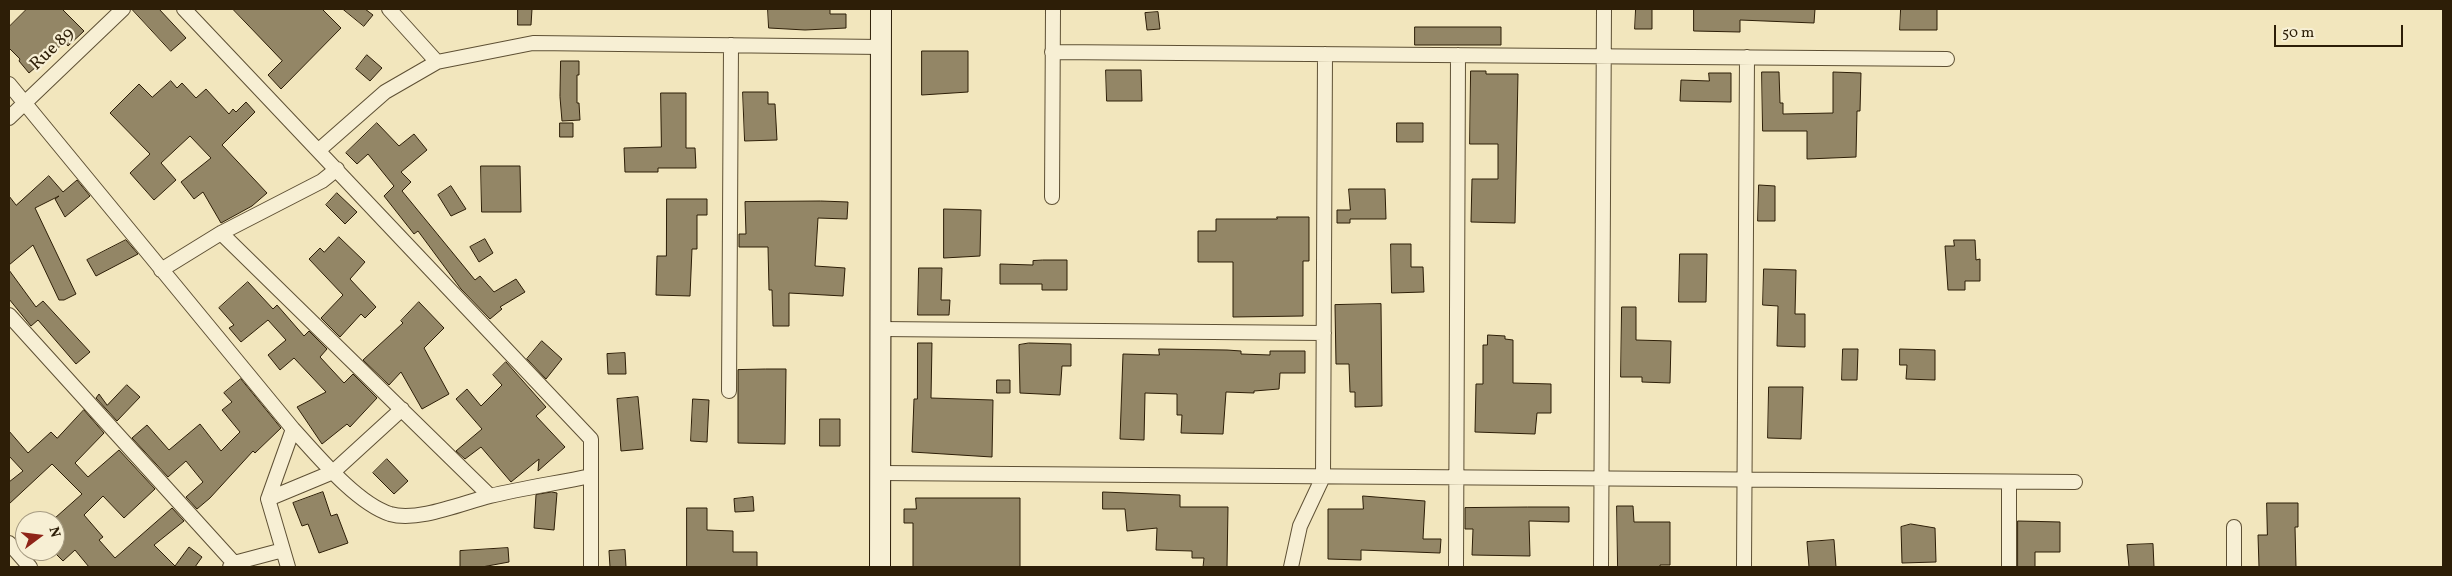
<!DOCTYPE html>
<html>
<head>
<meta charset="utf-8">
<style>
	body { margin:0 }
	#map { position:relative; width:2452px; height:576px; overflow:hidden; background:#f2e6bd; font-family:Vollkorn,serif }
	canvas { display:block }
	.frame { position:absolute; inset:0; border:10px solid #2d1e07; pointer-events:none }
	.north { position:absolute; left:15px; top:511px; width:50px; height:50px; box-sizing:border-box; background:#f7efd4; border:1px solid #a69b82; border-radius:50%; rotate:75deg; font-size:14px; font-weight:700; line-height:20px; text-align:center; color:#2d1e07 }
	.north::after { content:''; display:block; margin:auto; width:18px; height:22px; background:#8f2418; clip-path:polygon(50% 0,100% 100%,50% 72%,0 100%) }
	.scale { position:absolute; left:2274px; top:25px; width:129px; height:22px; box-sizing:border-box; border:2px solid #2d1e07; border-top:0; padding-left:6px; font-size:15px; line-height:18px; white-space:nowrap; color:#2d1e07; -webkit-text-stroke:4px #f7efd4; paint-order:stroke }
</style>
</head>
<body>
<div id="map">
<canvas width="2452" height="576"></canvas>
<div class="frame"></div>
<div class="north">N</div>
<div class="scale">50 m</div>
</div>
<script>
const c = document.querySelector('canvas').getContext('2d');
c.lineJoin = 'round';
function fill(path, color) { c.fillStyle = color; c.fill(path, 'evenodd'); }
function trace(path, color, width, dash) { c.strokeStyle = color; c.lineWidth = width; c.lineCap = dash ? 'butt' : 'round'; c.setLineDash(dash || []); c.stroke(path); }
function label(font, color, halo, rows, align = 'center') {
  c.font = font + ' Vollkorn,serif'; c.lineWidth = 4.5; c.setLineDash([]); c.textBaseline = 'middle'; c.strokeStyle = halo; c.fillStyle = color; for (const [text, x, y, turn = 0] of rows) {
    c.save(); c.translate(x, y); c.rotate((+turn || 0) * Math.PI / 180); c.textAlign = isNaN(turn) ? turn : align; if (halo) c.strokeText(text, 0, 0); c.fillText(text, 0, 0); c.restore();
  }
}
const building = new Path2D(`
	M27,9H62L84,31L68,46L65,42L29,73L19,61L20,59L9,48V27Z
	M132,9H159L186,38L171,51Z
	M233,9H322L341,28L281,89L268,75L282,61Z
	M343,9H365L373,15L364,26Z
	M518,9H532L531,25H518Z
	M768,9H830V14H846V28L805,30L769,28Z
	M1636,9H1652V29H1635Z
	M1694,9H1815L1814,23L1740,20V32L1694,31Z
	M1901,9H1937V30H1900Z
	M1158,12L1160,29L1147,30L1145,13Z
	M1415,27H1501V45H1415Z
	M922,51H968V92L922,95Z
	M367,55L382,68L370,81L356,69Z
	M561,61H579V75H577V103H579L580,120L562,121L560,97Z
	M1106,70H1141L1142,101H1107Z
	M1471,71H1486V74H1518L1515,223L1471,222L1472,179H1498V144H1470Z
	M1762,72H1779L1780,103H1783V114L1833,113V72L1861,73L1860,111H1857L1856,157L1807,159V131H1763Z
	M1709,73H1731V102L1680,101L1681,80L1709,81Z
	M171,81L177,88L182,83L196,98L206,89L229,114L233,109L236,112L246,102L255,112L222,145L267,193L252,206L221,223L203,192L194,199L181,182L211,158L190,136L161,163L176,180L154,200L130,173L150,154L110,113L139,84L152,97Z
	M743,92H768V104H775L777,140L745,141Z
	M661,93H686V148H695L696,168H658V172H625L624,148L661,147Z
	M377,123L399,146L414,134L427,150L401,172L411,182L402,191L475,280L480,276L494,292L516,279L525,292L500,307L502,309L490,319L461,289L418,231L414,234L384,196L394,186L368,154L357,164L346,153Z
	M560,123H573V137H560Z
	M1397,123H1423V142H1397Z
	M481,166H520L521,212H482Z
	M49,176L63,192L77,180L90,196L65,217L55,199L59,196L35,208L76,294L64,300H59L33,245L9,265V196L16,205Z
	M1759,185L1775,186V221H1758Z
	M451,186L466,209L451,216L438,195Z
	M1349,189H1385L1386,219H1350V223H1337V210H1350Z
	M337,193L357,212L345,224L326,205Z
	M667,199H707V215H697V249H692L690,296L656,295L657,256H666Z
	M821,201L848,202L847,219L818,218L815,266L845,268L843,296L789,293V326H773L772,290H769L768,247H739V234H746L745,202Z
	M944,209L981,210L980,256L944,258Z
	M1277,217H1309V261H1303V316L1233,317V262H1198V231H1216V219H1277Z
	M339,237L365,262L350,279L376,307L365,318L361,314L340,337L321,318L343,295L309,259L320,248L324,252Z
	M485,239L493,253L479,262L470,247Z
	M126,240L138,254L96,276L87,260Z
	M1954,240H1975L1976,260L1980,259V281H1965V290H1948L1945,246H1954Z
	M1391,244H1411V267H1423L1424,292L1392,293Z
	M1680,254H1707L1706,302H1679Z
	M1043,260H1067V290H1042V284H1000V264L1033,265V261Z
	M919,268H942L941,300H950L949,315H918Z
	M1764,269L1796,270L1795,314H1805V347L1777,346L1778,306L1763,305Z
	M9,270L36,307L43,301L90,352L76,364L38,320L31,326L9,299Z
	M248,282L273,309L277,305L304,336L309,331L327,349L320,357L344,383L353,374L377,398L350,427L347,424L322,444L297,407L326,392L294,358L280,370L268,355L286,340L268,320L241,342L229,328L234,325L219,308Z
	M419,302L444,328L424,348L449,394L422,409L401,372L389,385L363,360L403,323L401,321Z
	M1381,304L1382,406L1355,407V392H1350L1349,364H1336L1335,305Z
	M1622,307H1636V340L1671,341L1670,383L1642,382V377H1621Z
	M1488,335L1505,336V339L1513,340V383L1551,384V413H1537L1535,434L1475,432L1476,384H1483V345H1487Z
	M542,341L562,359L546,379L527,359Z
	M918,343H932L931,398L993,400L992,457L912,452L914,399H917Z
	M1029,343L1071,344V366H1062L1060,395L1020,393L1019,345Z
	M1159,349L1227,350L1241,351V354L1270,355V351H1305V373H1280L1279,389L1254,391V393L1226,392L1223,434L1181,433L1182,415H1177V394L1145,393L1144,440L1120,439L1123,354L1159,355Z
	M1843,349H1858L1857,380H1842Z
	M1900,349L1935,350V380L1906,379L1907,365H1900Z
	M625,353L626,374H608L607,354Z
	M506,362L546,407L536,416L565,447L538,471L539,459L511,482L481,447L465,459L456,451L482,429L456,399L467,389L481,406L502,385L493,375Z
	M766,369H786L785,444L738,443V370Z
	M241,379L281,428L255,453L253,451L210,498L197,509L186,497L203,482L186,461L168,477L132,438L147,425L169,450L200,424L221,451L240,432L222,410L232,402L224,393Z
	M997,380H1010V393H997Z
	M127,385L140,397L117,421L96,398L99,394L107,405Z
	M1769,387H1803L1801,439L1768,438Z
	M638,397L643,449L621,451L617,399Z
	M693,399L709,400L707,442L691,441Z
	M84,410L104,433L75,463L88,477L119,450L155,489L124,518L103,496L84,515L103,537L99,540L115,558L172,508L184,521L154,545L175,566L189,547L202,557L195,567H89L75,550L63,561L55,553V518L82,494L52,464L9,504V482L23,471L9,456V431L28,453L51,432L57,438Z
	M820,419H840V446H820Z
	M387,459L408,481L394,494L373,473Z
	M323,492L331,516L337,514L348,543L319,553L308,524L302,526L293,503Z
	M552,492L557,493L554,530L534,528L536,495Z
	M1103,492L1180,495V507H1228L1227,567H1203L1204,558H1192V551L1156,550L1157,528L1127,531L1125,509H1103Z
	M1363,496L1425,501L1423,539H1441L1440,553L1361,550V560L1328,559V509H1363Z
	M753,497L754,511L735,512L734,499Z
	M916,498H1020V567H913V523H904V509H916Z
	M2267,503H2298V527H2295L2296,567H2259L2258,535H2267Z
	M1617,506H1633L1634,522H1670V565H1660V567H1618Z
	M1528,507H1569V522L1529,521L1530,556L1472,555L1473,529H1465V508Z
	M687,508H707V530L733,531V552H757V567H687Z
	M2018,521L2060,522V552H2035V567H2018Z
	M1911,524L1935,528L1936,562L1902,563L1901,527Z
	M1834,540L1836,567H1809L1807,542Z
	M2153,544L2154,567H2129L2127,545Z
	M508,548L509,562L482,567H460V551Z
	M625,550L626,567H610L609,551Z`);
fill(building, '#938666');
trace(building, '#2d1e07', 1);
const street = new Path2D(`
	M184,9L591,439V567
	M389,9L437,62
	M1052,52L1947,59
	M9,84L293,429C317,455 356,503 390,514C418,522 462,503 490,496C523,488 558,483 591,476
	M9,118L123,9
	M319,150L385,92L437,62L533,43L882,47
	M1052,197L1053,9
	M221,233L490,496
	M161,270L221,233L322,181L337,169
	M9,315L234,563
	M880,329L1324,333
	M729,391L731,45
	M880,473L2075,482
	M268,499L333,472L402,409
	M9,543L30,567
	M230,567L234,563L283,550
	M288,567L268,499L293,429
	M1291,567L1300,526L1323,477L1325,54
	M1456,567L1458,55
	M1601,567L1604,9
	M1744,567L1747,57
	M2009,567V482
	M2234,567V527`);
const secondary = new Path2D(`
	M880,567L881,9`);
trace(street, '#5e5034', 16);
trace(secondary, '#2d1e07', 22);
trace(street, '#f7efd4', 14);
trace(secondary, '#f7efd4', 20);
label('18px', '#2d1e07', '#f7efd4', [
	["Rue 89",53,50,-44]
]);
</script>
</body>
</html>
